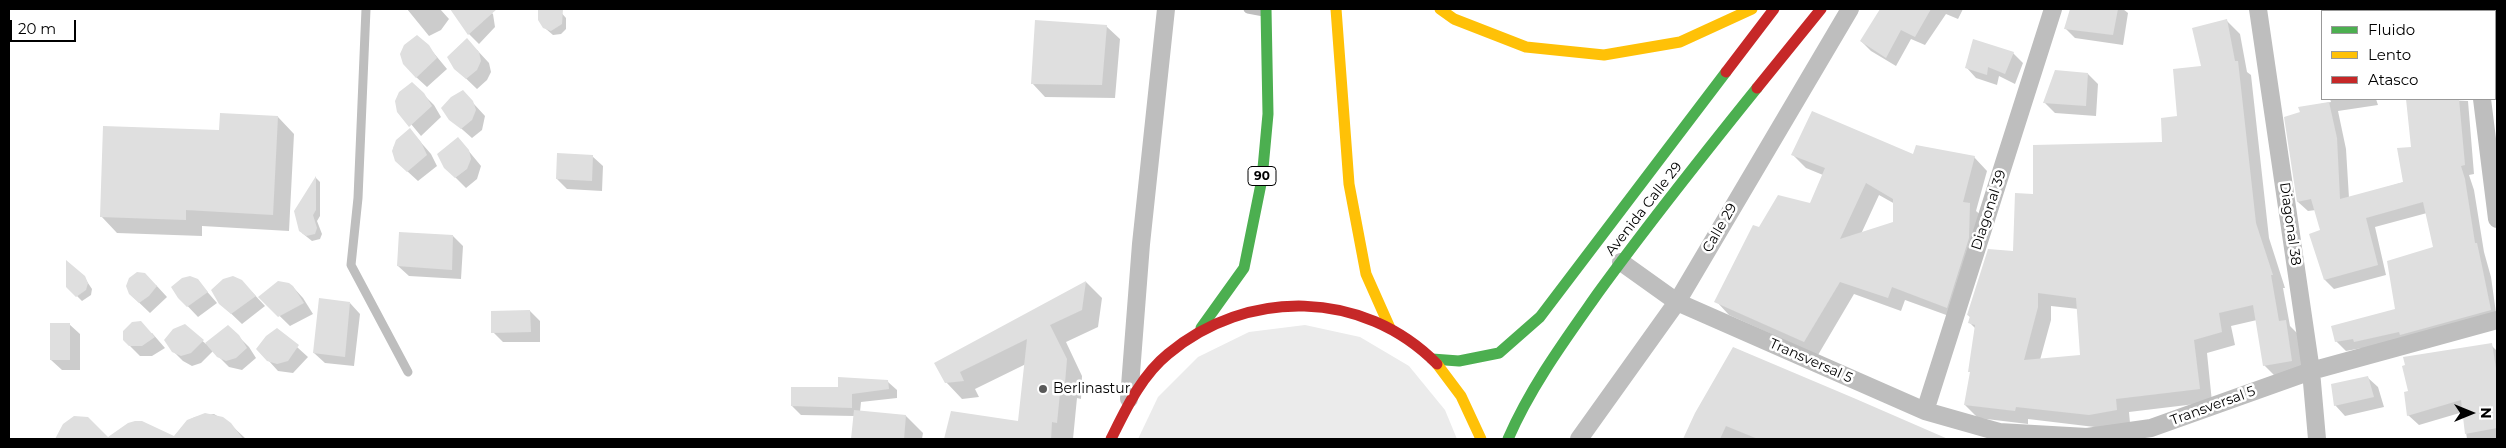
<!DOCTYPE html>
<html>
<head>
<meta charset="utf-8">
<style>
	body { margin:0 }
	#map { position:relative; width:2506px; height:448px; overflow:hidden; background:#fff; font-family:Montserrat,sans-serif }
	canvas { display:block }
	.frame { position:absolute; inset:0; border:10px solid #000; pointer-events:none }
	.legend { position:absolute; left:2321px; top:10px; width:175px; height:90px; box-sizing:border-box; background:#fff; border:1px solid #999; margin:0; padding:6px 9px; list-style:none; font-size:15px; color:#000 }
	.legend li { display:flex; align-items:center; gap:10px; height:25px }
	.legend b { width:25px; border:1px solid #999 }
	.north { position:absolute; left:2446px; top:388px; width:50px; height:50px; -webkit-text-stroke:4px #fff; paint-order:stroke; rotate:90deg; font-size:14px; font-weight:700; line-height:20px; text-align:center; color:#000 }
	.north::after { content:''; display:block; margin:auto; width:18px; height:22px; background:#000; clip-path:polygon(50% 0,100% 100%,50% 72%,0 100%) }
	.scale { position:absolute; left:10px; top:20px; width:66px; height:22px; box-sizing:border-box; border:2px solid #000; border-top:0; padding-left:6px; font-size:15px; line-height:18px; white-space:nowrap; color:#000; -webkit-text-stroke:4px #fff; paint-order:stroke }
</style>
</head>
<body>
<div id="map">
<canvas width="2506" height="448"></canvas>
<div class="frame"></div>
<ul class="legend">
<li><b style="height:6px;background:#4caf50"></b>Fluido</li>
<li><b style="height:6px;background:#ffc107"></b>Lento</li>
<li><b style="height:6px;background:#c62828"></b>Atasco</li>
</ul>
<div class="north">N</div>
<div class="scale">20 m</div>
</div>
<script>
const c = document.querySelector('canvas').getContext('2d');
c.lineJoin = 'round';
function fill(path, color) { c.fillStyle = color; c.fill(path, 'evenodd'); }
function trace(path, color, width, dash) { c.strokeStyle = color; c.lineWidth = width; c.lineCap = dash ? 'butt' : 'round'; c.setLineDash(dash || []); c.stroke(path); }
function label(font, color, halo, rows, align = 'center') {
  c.font = font + ' Montserrat,sans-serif'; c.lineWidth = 5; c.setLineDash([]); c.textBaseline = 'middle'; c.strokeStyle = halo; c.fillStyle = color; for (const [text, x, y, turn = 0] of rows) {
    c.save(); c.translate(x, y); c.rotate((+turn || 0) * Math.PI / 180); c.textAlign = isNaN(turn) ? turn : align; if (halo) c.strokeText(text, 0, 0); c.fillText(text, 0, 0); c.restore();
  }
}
fill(new Path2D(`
	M1305,325L1360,337L1409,366L1445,410L1457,439H1138L1158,397L1198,357L1249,332Z`), '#ebebeb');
fill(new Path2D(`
	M407,9H440L449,19L441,30L429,36Z
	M453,9H488L493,14L495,27L479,44L469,34Z
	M544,9H558L566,18V29L561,34L553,35L546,29L539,16Z
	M1881,9H1963L1958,19L1946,14L1925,45L1911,39L1896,66L1871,51L1861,41Z
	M2071,9H2123L2128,13L2123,45L2075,38L2065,28Z
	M2327,9H2366V11H2327Z
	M2402,9H2457V11H2401Z
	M2227,21L2240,34L2247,72L2251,75L2269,238L2285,288H2283L2290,326L2299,335L2305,374L2278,379L2264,365L2257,320L2231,326L2235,345L2207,353L2212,402L2129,412L2130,423L2103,428L2028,419V424L1978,418L1965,405L1972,373L1976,329L1969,322L1971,318L1968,315L2014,253L2034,195L2164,143ZM2051,306L2078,309L2082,356L2040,360L2051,320Z
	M1106,26L1120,39L1115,98L1045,97L1032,83Z
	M428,46L447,69L427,87L416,77Z
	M477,50L489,63L491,72L487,80L477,89L455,68Z
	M2013,53L2023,63L2015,84L1999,76L1997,85L1976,78L1966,67Z
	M2088,74L2098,84L2096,116L2055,113L2045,103Z
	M463,92L485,116L482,130L472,138L455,123Z
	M423,94L434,105L441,117L421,136L396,106Z
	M2330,99H2376L2378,105L2338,111L2346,149L2349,198L2404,182L2425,110L2423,99L2468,101L2474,174L2469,175L2474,190L2484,252L2491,277L2497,320L2365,351L2362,348L2346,351L2336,341L2397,310L2434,248L2427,213L2375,227L2386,275L2334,289L2325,280L2322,231L2316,210L2308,211L2298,202L2300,108L2331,102Z
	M278,117L294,134L289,231L202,226V236L117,233L101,216L220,131Z
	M410,130L431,154L437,166L418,181L407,171L393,150L394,146Z
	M458,138L481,166L477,179L466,188L445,167Z
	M1793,155L1974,157L1987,171L1976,211L1983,217L1960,320L1905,300L1901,311L1854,294L1818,355L1729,315L1716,301L1760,229L1811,205L1823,175L1806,168ZM1879,195L1895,204L1894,223L1861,234Z
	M592,156L603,166L602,191L567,189L557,179Z
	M316,178L320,182V216L317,221L322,234L320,239L312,241L302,233Z
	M453,236L463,246L461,279L409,276L398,266Z
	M84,277L92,289L91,295L82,301L67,286Z
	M197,280L217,303L198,317L179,297Z
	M1086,282L1102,298L1098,327L1066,342L1082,376L1081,399L1077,398L1073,439H964L1033,433L1026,364L975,389L979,397L962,399L946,382L936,364Z
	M156,285L167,297L150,313L130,294Z
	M293,287L303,298L313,314L290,326L260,297Z
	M252,292L265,306L242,324L220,303Z
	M350,303L360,314L354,366L325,363L314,353Z
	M530,311L540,321V342H503L493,332Z
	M69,324L80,334V370H62L51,360Z
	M184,325L206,344L228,326L249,347L256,358L242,370L229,367L213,351L201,363L192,366L183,361L173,351Z
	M277,329L308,357L293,373L278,371L268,360Z
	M152,333L165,348L152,356H140L130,346Z
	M2491,345L2497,351V439H2467L2463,412L2419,425L2408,415Z
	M1734,348L1945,439H1684L1696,413Z
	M2367,377L2378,387L2384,407L2345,416L2335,405Z
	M888,382L897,390V398L861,402L860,412L906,416L923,433L922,439H852L854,416L801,415L792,406L839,389Z
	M214,414L230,424L246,439H172L187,421L195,417Z
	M148,425L164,439H61L60,437L108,439Z`), '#0003');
fill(new Path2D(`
	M450,9H497L468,35Z
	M538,9H563L562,24L551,31L543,28L538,20Z
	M1880,9H1931L1915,37L1901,30L1886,58L1860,41Z
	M2070,9H2118L2113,35L2064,29Z
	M2227,19L2235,61H2238L2256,223L2273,275H2271L2279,321L2286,320L2292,361L2263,366L2253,305L2219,313L2222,332L2194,340L2200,389L2116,399L2117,410L2089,415L2016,407L2015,411L1964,405L1970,372H1968L1975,325L1968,323L1970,316L1967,315L1988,249L2013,251L2015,193L2033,194V145L2162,142L2161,118L2177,116L2173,69L2201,66L2192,28ZM2038,293L2076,298L2080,355L2024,360L2038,307Z
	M1035,20L1107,25L1102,85L1031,84Z
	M417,35L429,45L437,58L416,78L403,64L400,54L404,45Z
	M467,38L479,52L481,61L477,70L466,79L454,69L447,57Z
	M1973,39L2014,52L2005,74L1988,67L1987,75L1965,68Z
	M2055,70L2088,73L2086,106L2043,103Z
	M412,82L424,93L432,106L409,127L397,112L395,101L399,92Z
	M463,90L473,101L476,110L472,120L461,129L449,120L441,108L451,97Z
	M2406,99H2459L2465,165L2461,166L2465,179L2475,243H2477L2482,266L2491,310L2400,335L2399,332L2354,342L2353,339L2335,342L2331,326L2395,309L2387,261L2433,247L2423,202L2366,218L2378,265L2324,280L2309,234L2320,230L2311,199L2297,202L2284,117L2300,112L2298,107L2329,102L2337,138L2340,199L2403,182L2397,148L2411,147Z
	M1812,111L1913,154L1916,145L1975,156L1963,202L1970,203L1969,238L1947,308L1892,287L1888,298L1840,282L1804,342L1714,302L1753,225L1759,227L1778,195L1810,203L1825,168L1791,155ZM1866,183L1893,199V222L1840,239Z
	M220,113L278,116L273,215L186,210V220L100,217L103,126L219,130Z
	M410,128L421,142L427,155L407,172L395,161L392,151L396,140Z
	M458,137L469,150L471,159L467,169L455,178L444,168L437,154Z
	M557,153L593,155L592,181L556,179Z
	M316,176V210L313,215L317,228L315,234L306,236L299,231L294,211Z
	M399,232L453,235L452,270L397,266Z
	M66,260L85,276L88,283L86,290L76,297L66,287Z
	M137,272L145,273L157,286L149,296L139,303L129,294L126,286L129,278Z
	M190,276L198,279L208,292L187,307L178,298L171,287L182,278Z
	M233,276L242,280L256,296L231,314L219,304L211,290L223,279Z
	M278,281L289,283L293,286L304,303L278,317L258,297Z
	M1086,281L1082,310L1050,325L1067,359L1065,383H1061L1057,423L1052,422L1051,439H944L951,411L1018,421L1027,339L960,372L964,381L945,383L934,363Z
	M319,298L350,302L345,357L313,353Z
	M530,310L531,332L491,333V311Z
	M141,321L155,337L142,346H129L123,340V331L132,322Z
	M50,323H70V360H50Z
	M185,324L204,340L191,353L181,356L172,352L164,340L173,329Z
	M228,325L239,335L247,348L236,358L226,361L217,357L205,343Z
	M277,328L299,345L288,361L277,364L267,361L256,349L266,336Z
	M2492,343L2497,375V428L2465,434L2461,400L2407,416L2404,392L2408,391L2402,366L2405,365L2403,357Z
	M1733,347L1856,399L1948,439H1758L1726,426L1720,439H1683L1695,413Z
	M2368,376L2374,397L2334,406L2331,384Z
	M838,377L888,380L889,389L852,394V408L791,406V387H838Z
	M854,410L906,415L904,439H851Z
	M205,413L223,417L231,423L243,439H55L63,424L74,416L88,417L108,437L128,423L135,421H142L174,436L187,420Z`), '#dfdfdf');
trace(new Path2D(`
	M366,9L358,198L351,265L408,372
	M1248,9L1264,12`), '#bebebe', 9);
trace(new Path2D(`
	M2258,9L2311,371L2317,439
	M2470,9V11
	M2482,99L2497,219
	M1621,262L1677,302L1925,411L1999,432L2087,437L2151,428L2311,371L2497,320
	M1129,399L1141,244L1166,9
	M1925,411L2053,9
	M1579,439L1677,302L1850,9`), '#bebebe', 18);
trace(new Path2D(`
	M1201,328L1244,268L1262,179L1268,114L1266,9
	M1432,359L1459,361L1499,353L1540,317L1726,72
	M1508,439C1531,386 1565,340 1598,293C1649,223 1703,155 1757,88`), '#4caf50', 11);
trace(new Path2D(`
	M1336,9L1349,184L1366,274L1390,328
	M1440,9L1454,19L1526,47L1604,55L1680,42L1752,9
	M1437,364L1461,396L1481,439`), '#ffc107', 11);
trace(new Path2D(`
	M1726,72L1774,9
	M1757,88L1821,9
	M1111,439C1126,409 1141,376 1168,354C1247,288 1363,289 1437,364`), '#c62828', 11);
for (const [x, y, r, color] of [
	[1043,389,5,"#595959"]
]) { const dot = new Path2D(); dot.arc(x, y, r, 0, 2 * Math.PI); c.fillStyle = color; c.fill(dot); trace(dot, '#fff', 2); }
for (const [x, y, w] of [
	[1262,176,28]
]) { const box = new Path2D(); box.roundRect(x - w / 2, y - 9.5, w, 19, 4); c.fillStyle = '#fff'; c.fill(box); trace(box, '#000', 1); }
label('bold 12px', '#000', null, [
	["90",1262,176]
]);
label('14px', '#000', '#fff', [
	["Avenida Calle 29",1644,209,-52],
	["Diagonal 39",1989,210,-72],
	["Diagonal 38",2290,224,82],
	["Calle 29",1720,228,-60],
	["Transversal 5",1811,361,24],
	["Transversal 5",2213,406,-20]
]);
label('14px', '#000', '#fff', [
	["Berlinastur",1053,389]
], 'left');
</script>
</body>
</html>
